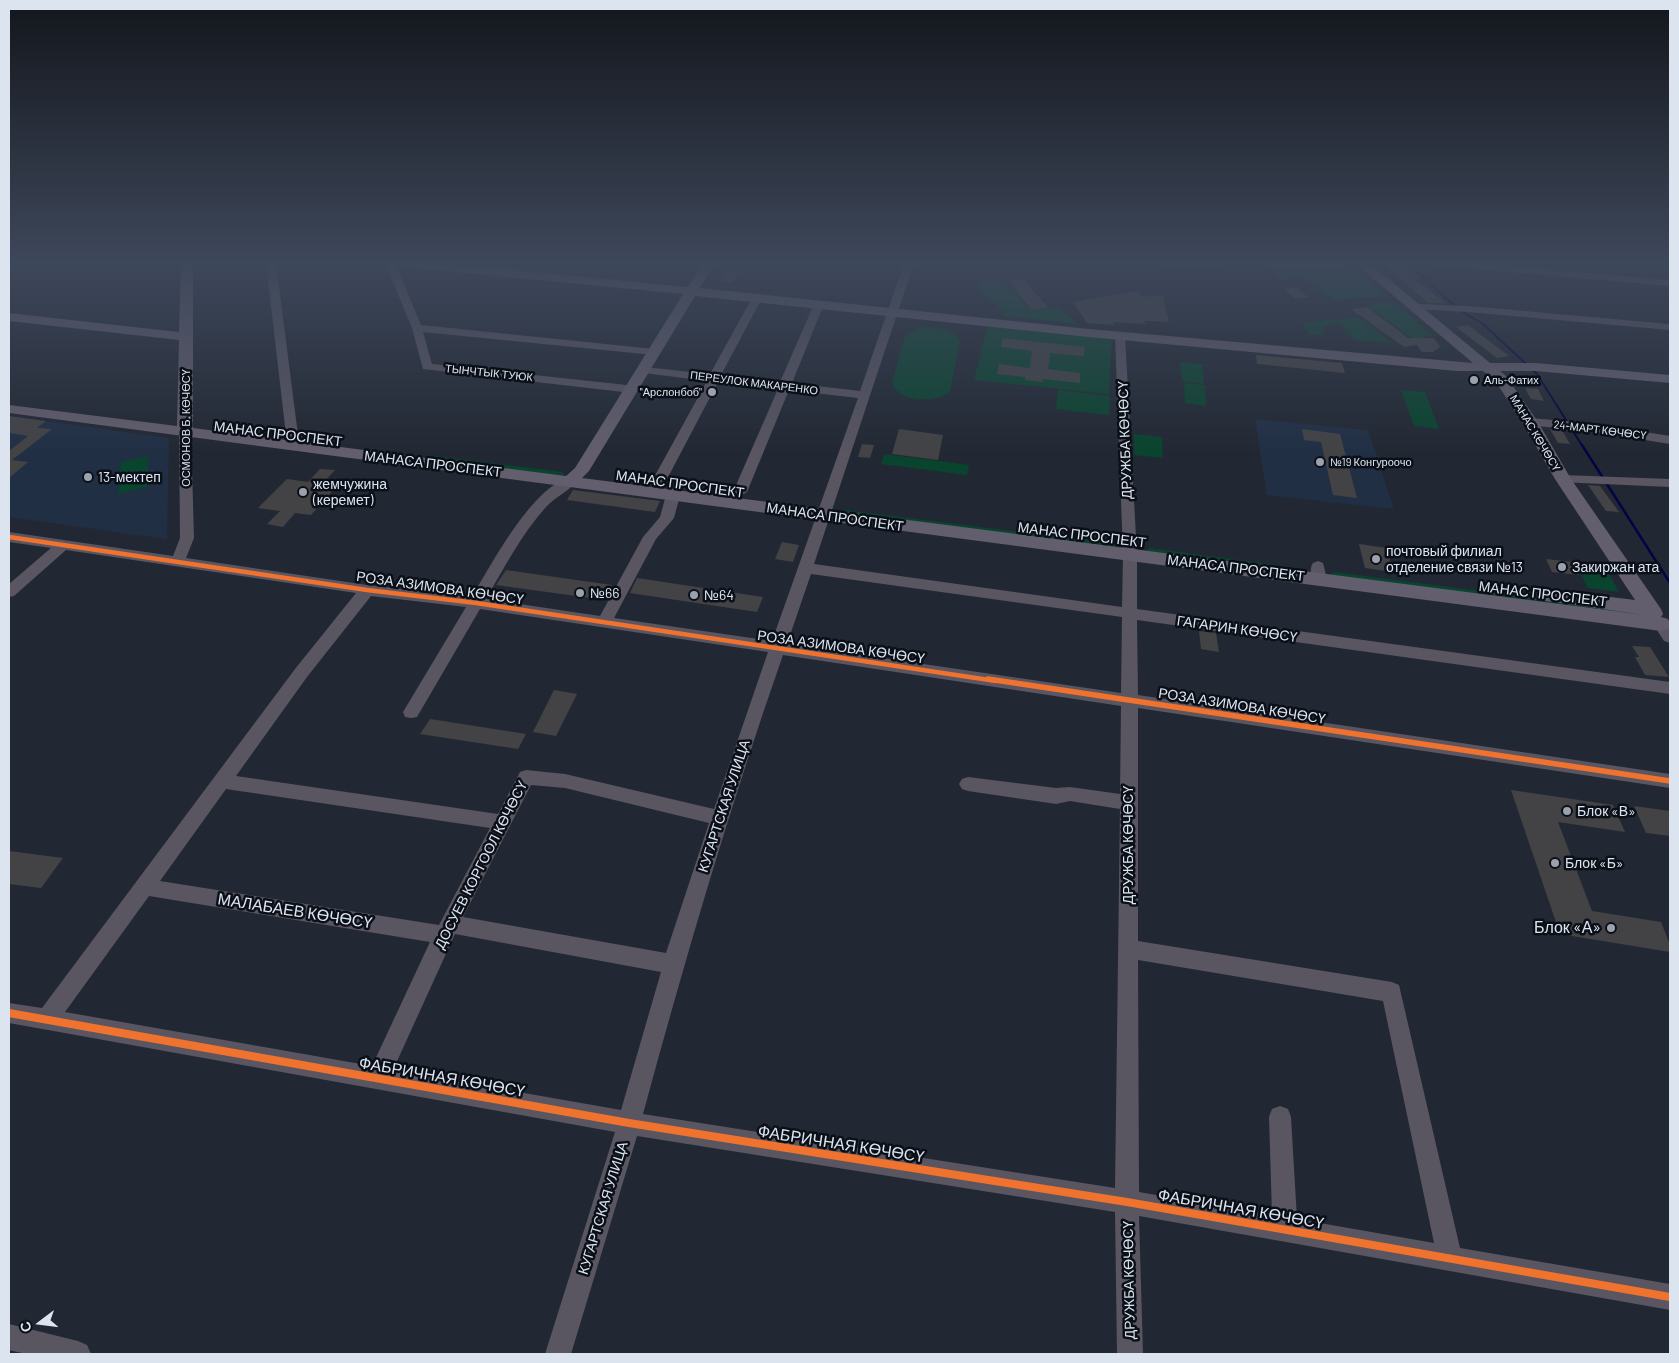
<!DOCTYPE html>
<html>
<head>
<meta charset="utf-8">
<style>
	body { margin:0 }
	#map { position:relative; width:1679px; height:1363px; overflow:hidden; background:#222833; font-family:Barlow,sans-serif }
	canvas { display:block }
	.frame { position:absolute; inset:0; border:10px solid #dce4f0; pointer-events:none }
	.north { position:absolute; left:15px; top:1298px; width:50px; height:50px; -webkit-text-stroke:4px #0b1018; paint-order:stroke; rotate:255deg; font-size:14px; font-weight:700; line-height:20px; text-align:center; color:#dce4f0 }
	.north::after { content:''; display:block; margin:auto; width:18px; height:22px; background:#dce4f0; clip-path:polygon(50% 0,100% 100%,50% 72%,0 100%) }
</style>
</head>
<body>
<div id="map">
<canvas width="1679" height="1363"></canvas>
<div class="frame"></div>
<div class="north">С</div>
</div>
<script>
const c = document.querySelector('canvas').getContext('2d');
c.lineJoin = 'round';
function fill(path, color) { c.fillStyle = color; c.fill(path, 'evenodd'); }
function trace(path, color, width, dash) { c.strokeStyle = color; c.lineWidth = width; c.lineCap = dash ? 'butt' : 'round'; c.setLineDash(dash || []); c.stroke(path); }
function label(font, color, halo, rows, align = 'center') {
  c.font = font + ' Barlow,sans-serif'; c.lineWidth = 5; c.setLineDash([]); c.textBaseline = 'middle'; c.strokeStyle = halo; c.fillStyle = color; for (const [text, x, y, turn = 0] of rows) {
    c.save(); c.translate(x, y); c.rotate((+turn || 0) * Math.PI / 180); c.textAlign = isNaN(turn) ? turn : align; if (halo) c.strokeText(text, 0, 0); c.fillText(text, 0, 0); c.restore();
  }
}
fill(new Path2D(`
	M9,416L169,438L167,539L9,517Z
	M1255,419L1368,430L1394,509L1267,495Z`), '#212f44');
fill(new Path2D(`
	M1161,263H1242L1170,271Z
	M1264,263H1347L1387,296L1334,300L1303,277L1281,280Z
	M978,278L1005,281L1030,310L1058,307L1078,324L1004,316L999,306L982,295Z
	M1394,302L1433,336H1423L1428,345H1421L1366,305Z
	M1358,317L1392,343L1355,340L1335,320Z
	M1332,319L1337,324L1322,326L1324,335L1309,334L1302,323Z
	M988,324L1112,335L1109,394L974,380Z
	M925,327C938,327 951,328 960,340L950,392C936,403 899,403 892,383L905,336L916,329Z
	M1180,362L1202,364L1204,384L1182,381Z
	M1184,383L1205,385L1206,406L1185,403Z
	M1058,390L1110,396L1109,415L1056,409Z
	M1401,390L1425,392L1439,429L1414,426Z
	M1134,434L1162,437L1163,458L1134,455Z
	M884,454L969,465L967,475L881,464Z
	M148,456L147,487L118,494L121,462Z
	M434,456L562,472L564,473L562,476L430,459Z
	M845,510L1115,544L1119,547L1118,549L845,515Z
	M1149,548L1306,569L1309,573L1146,551Z
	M1575,563L1605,566L1619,592L1588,588Z
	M1334,572L1619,609L1627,614L1331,575Z`), '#09442e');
trace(new Path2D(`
	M1406,263L1456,307
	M1461,311L1483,324L1537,374L1583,447`), '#030442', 2);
trace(new Path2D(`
	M1582,445L1670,583`), '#030442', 2.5);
fill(new Path2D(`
	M1382,263H1401L1421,278L1414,279L1446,303H1428Z
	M728,269L740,270L733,283L721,282Z
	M1023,279L1048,307L1032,310L1008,281Z
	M1296,287L1308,297L1295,299L1284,289Z
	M1138,291L1143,297L1163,295L1169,322L1144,321L1146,324L1113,322L1115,325L1087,323L1073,302Z
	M1367,307L1408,338H1434L1440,347L1433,352H1422L1417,345L1404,347L1351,309Z
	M1468,325L1509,356L1497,358L1456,327Z
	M1002,338L1085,347L1084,356L1050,353L1048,369L1080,373V383L1043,379V382L1025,380V377L997,374L999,364L1030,368L1032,351L1001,347Z
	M1256,355L1342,363L1345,373L1257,364Z
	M1525,388L1538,389L1544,401L1531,399Z
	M9,416L46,421L37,428L52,429L12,460L28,462L9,478V451L28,436L9,433Z
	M899,429L943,435L938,460L892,454Z
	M1302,429L1340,434L1357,498L1333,495L1321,442L1304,440Z
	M1550,429L1562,430L1570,444L1558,443Z
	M862,444L874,445L870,458L858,457Z
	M320,469L335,470L323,483L338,485L311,515L295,513L283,527L267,524L280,511L258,508L287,479L308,482Z
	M1588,485L1600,486L1619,512L1606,511Z
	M573,490L660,501L655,512L567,500Z
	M782,542L799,545L793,562L775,559Z
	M1359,544L1387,548L1393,572L1365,568Z
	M1546,559L1573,562L1579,575L1552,572Z
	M506,570L612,585L605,600L496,585Z
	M637,578L763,597L757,612L630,593Z
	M1199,631L1216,633L1219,652L1201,649Z
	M1632,646L1650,647L1669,677L1645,675L1635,657H1639Z
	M554,690L577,694L556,736L533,732Z
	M430,719L526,734L518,749L420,734Z
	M1511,790L1613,805L1625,832L1558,822L1592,911L1661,922L1670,945V952L1560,934Z
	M1634,806L1670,811V836L1646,833Z
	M9,851L63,858L41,888L9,884Z`), '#434346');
fill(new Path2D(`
	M266,263H276L298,435L292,439L286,435Z
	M385,263H395L421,325L654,349L660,352L654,355L423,332L432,364L636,386L638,389L632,393L423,369L412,328Z
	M904,263H914L814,564L1122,607L1123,555L1115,335L1120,332L1125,335L1137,555V609L1670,682V694L1137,620L1138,695L1670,774V788L1138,708V941L1392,982L1399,985L1460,1248L1670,1284V1310L1139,1216L1143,1354H1117L1115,1212L637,1136L571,1354H545L615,1132L9,1023V1003L42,1008L295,669L356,593L66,550L14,596L9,597V584L51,548L9,542V532L173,556L180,538L179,432L185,428L191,432L194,538L186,558L367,585L472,597C491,565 532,487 569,478L574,479L576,482C569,491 554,498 546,507C521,535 504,568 486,599L600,616L643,537L660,517L669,484L676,480L683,484L674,518L656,539L614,618L772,641L858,398L789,390L747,492L740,496L733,492L778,389L718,382L666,481L659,485L652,481L707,381L644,373L638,370L644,367L710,374L752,298L757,295L762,298L721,375L780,382L814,304L819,301L824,304L792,383L860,391ZM811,574L1122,617L1121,693L787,644ZM371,596L466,607L403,712L405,717L411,718L417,717L480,609L768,652L714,809L565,774L526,770L520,772L498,814L236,776L307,677ZM783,655L1121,706L1120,794L1070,787L1056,788L968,777L962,779L959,784L962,789L968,791L1056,804L1070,801L1120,809L1115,1188L643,1114C685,959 730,806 783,655ZM531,785L565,788L709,823L666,953L463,917ZM226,789L490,828L439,925L160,881ZM149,896L430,942L372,1066L65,1012ZM455,934L661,972L621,1110L393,1070ZM1138,960L1383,1001L1434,1243L1297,1219L1291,1117L1288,1109L1280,1106L1272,1109L1269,1117L1272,1215L1139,1192Z
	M1434,263H1474L1670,280V286L1439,266Z
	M1417,304L1468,306L1670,324V330L1468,312L1413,309L1412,307L1413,305Z
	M1530,418L1589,423L1670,436V444L1589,431L1526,425L1524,422Z
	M1563,475L1670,479V487L1558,482L1556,479L1558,476Z
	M1318,561L1323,563L1327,579L1325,583H1315C1311,577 1309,568 1313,563Z
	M1661,619C1673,622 1670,632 1670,643L1664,641L1653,624L1656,620Z
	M9,1324L78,1341L87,1345L91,1354H26L9,1350Z`), '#595561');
fill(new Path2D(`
	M181,263H193V428L566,476L575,468L683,294L403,267L397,263H441L688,287L703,263H715L700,288L1089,329L1473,363L1355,263H1369L1490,363H1536L1670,375V383L1536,371H1500L1506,376L1538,422L1571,479L1661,609L1663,614L1661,617L1668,619L1670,624L1668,629L1661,631L9,413V405L177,426L179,340L9,321V313L179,332ZM695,296L1089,337L1457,371H1483L1496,382L1522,422L1555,479L1635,600L1538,588L1532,589L1529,594L1532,599L1645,615L582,478L589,471Z`), '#635e6d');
trace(new Path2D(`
	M9,537L367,590L476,603L996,681`), '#ef722f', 4.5);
trace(new Path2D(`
	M988,679L1670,781`), '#ef722f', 5.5);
trace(new Path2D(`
	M9,1013L629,1123L1127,1202L1670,1297`), '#ef722f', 8);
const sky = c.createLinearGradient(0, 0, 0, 454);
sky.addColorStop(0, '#13161c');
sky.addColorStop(0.58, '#3e485b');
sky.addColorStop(1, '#3e485b00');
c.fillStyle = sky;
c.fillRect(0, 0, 1679, 454);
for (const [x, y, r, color] of [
	[1474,380,5,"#9ba2ae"],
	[712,392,5,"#9ba2ae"],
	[1320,462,5,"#9ba2ae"],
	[88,477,5,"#9ba2ae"],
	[303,492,5,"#9ba2ae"],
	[1376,559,5,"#9ba2ae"],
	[1562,567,5,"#9ba2ae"],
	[580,593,5,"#9ba2ae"],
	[694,595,5,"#9ba2ae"],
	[1567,811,5,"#9ba2ae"],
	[1555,863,5,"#9ba2ae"],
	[1611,928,5,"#9ba2ae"]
]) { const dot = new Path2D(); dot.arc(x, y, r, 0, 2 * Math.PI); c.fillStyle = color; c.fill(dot); trace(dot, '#0b1018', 2); }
label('11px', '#dce4f0', '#0b1018', [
	["ТЫНЧТЫК ТУЮК",489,373,6],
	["ПЕРЕУЛОК МАКАРЕНКО",754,383,7],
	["ОСМОНОВ Б. КӨЧӨСҮ",186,428,-90],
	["24-МАРТ КӨЧӨСҮ",1600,430,7],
	["МАНАС КӨЧӨСҮ",1535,433,59]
]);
label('11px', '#dce4f0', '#0b1018', [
	["Аль-Фатих",1484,380],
	["\"Арслонбоб\"",702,392,"right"],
	["№19 Конгуроочо",1330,462]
], 'left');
label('14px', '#dce4f0', '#0b1018', [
	["МАНАС ПРОСПЕКТ",278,434,7],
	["ДРУЖБА КӨЧӨСҮ",1125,440,-92],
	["МАНАСА ПРОСПЕКТ",433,464,7],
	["МАНАС ПРОСПЕКТ",680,484,8],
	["МАНАСА ПРОСПЕКТ",835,517,8],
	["МАНАС ПРОСПЕКТ",1082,535,7],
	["МАНАСА ПРОСПЕКТ",1236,568,7],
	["РОЗА АЗИМОВА КӨЧӨСҮ",440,588,8],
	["МАНАС ПРОСПЕКТ",1543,594,7],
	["ГАГАРИН КӨЧӨСҮ",1237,629,8],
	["РОЗА АЗИМОВА КӨЧӨСҮ",841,647,8],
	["РОЗА АЗИМОВА КӨЧӨСҮ",1242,706,9],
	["КУГАРТСКАЯ УЛИЦА",724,806,-72],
	["ДРУЖБА КӨЧӨСҮ",1128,845,-90],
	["ДОСУЕВ КОРГООЛ КӨЧӨСҮ",481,865,-63],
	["КУГАРТСКАЯ УЛИЦА",603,1208,-73],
	["ДРУЖБА КӨЧӨСҮ",1129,1280,-91]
]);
label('14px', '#dce4f0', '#0b1018', [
	["13-мектеп",98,477],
	["жемчужина",313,484],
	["(керемет)",313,500],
	["почтовый филиал",1386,551],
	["отделение связи №13",1386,567],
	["Закиржан ата",1572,567],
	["№66",590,593],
	["№64",704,595],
	["Блок «В»",1577,811],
	["Блок «Б»",1565,863]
], 'left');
label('16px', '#dce4f0', '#0b1018', [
	["МАЛАБАЕВ КӨЧӨСҮ",295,911,9],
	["ФАБРИЧНАЯ КӨЧӨСҮ",442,1077,10],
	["ФАБРИЧНАЯ КӨЧӨСҮ",841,1144,9],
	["ФАБРИЧНАЯ КӨЧӨСҮ",1241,1209,10]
]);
label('16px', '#dce4f0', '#0b1018', [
	["Блок «А»",1601,928]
], 'right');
</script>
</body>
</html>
